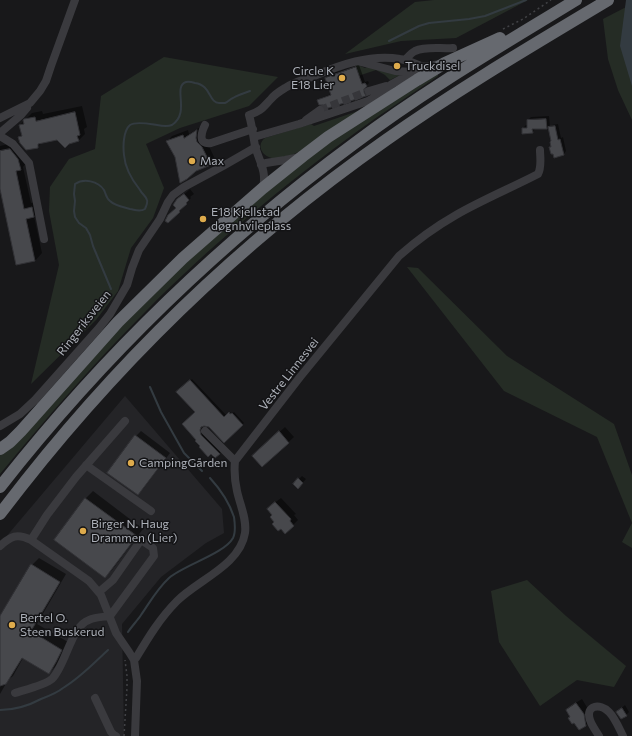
<!DOCTYPE html>
<html>
<head>
<meta charset="utf-8">
<style>
	body { margin:0 }
	canvas { display:block; background:#18181a }
</style>
</head>
<body>
<canvas width="632" height="736"></canvas>
<script>
const c = document.querySelector('canvas').getContext('2d');
c.lineJoin = 'round';
function fill(path, color) { c.fillStyle = color; c.fill(path, 'evenodd'); }
function trace(path, color, width, dash) { c.strokeStyle = color; c.lineWidth = width; c.lineCap = dash ? 'butt' : 'round'; c.setLineDash(dash || []); c.stroke(path); }
function label(font, color, halo, rows, align = 'center') {
  c.font = font + ' Commissioner,sans-serif'; c.lineWidth = 3; c.setLineDash([]); c.textBaseline = 'middle'; c.strokeStyle = halo; c.fillStyle = color; for (const [text, x, y, turn = 0] of rows) {
    c.save(); c.translate(x, y); c.rotate((+turn || 0) * Math.PI / 180); c.textAlign = isNaN(turn) ? turn : align; if (halo) c.strokeText(text, 0, 0); c.fillText(text, 0, 0); c.restore();
  }
}
fill(new Path2D(`
	M125,396L222,509L224,533L206,543L161,577L122,624L124,736H0V544Z`), '#242427');
fill(new Path2D(`
	M434,0H528L456,38L401,41L345,54L415,2Z
	M632,4V120L618,90L608,59L603,19Z
	M164,57L278,77L249,106L180,128L146,144L164,188L153,218L131,248L118,291L96,320L31,384L59,265L49,211L50,187L69,159L95,149L101,96Z
	M358,65L365,68L371,66L400,75L390,80L385,75L376,70L358,76L355,66Z
	M438,74V76C412,94 385,111 359,130C285,184 211,245 147,310C95,362 47,417 0,474V453L111,334L221,229L332,139Z
	M361,110C346,120 331,130 317,139C308,146 298,154 287,156C283,157 276,159 272,158C262,156 256,145 265,138L311,124L314,126Z
	M407,267L418,268L507,356L614,424L632,475V548L622,542L632,523L597,437L504,391Z
	M527,580L566,616L626,666L614,687L577,680L540,706L499,642L491,591Z`), '#252c25');
fill(new Path2D(`
	M626,0H632V86L620,46Z`), '#333b41');
fill(new Path2D(`
	M359,65L365,82L368,81L369,83L366,86V89L368,92L366,95L326,108L323,104L319,100L321,98L331,94L326,78L328,75Z
	M82,106L87,127L84,129L85,134L78,141L57,139L42,142L38,147L19,137L22,135L20,125L32,113L42,111L43,114Z
	M549,116L550,127L552,125L558,124L561,138L563,137L566,151L564,154L554,153L552,146V141L549,126L547,128L535,129L532,132L523,128L526,125H528V120L531,117Z
	M202,126L207,142L215,159L210,164L176,157L167,142L172,136L188,130L189,134Z
	M17,142L25,152L27,162L23,167L31,203L39,201L41,209L34,216L42,253L35,261L0,184V146Z
	M190,189L194,194L190,197L191,198L184,205L185,206L168,222L177,208L178,200Z
	M192,379L227,416L231,412L233,413L234,412L244,423L225,441L209,426L202,425L201,427L202,433L221,452L216,457L211,453L200,447L196,412L178,392Z
	M285,427L294,437L263,466L258,451Z
	M141,431L170,453L143,489L138,494L136,436Z
	M302,476L306,479L298,488L294,484Z
	M93,491L143,529L112,570L105,577L55,539L86,498Z
	M281,498L296,514L294,515L298,520L293,525L275,522L273,515V504Z
	M39,558L66,574L37,624L68,642L63,654L56,666L49,673L23,658L13,676L8,680L0,694V618L32,565Z
	M582,699L588,709L591,720L586,725L567,710L572,705Z
	M625,705L629,712L626,715L617,712Z`), '#0007');
trace(new Path2D(`
	M389,41L419,26L429,23L469,19L485,16L526,0
	M111,289L93,246L90,235L86,228L79,223L75,217L74,211L75,201L74,194L75,184C84,178 98,181 104,190C106,194 106,198 110,201C115,206 123,207 130,209C136,210 140,212 145,209C146,206 148,203 147,200C146,196 142,194 140,190C132,180 125,168 124,155C123,147 123,131 130,125C136,121 150,124 157,125C162,126 167,127 172,125C191,112 172,87 186,82C189,81 192,82 195,83C211,85 209,103 219,103C220,103 224,103 225,103C228,102 230,99 233,98C238,95 244,93 250,91
	M150,387L161,412L184,453L202,471
	M128,632C132,626 137,621 141,615C150,602 157,589 169,578C184,565 224,554 233,538C236,532 235,524 234,517C229,502 221,490 210,478
	M0,710C15,710 28,706 41,699C49,696 57,693 63,688C80,678 94,663 108,650`), '#333b41', 2);
const building = new Path2D(`
	M356,67L362,84L365,83L367,86L364,89V92L366,96L325,109L323,105H319L317,100L331,95L325,78Z
	M75,112L80,135L77,136L79,141L69,144L65,148L57,140L38,144V148L26,150L20,143L18,137L22,136L19,125L24,124L23,120L24,119L35,117L36,121Z
	M546,119L547,129H532L533,133L522,134V128H527V120Z
	M555,126L558,140L560,139L564,155L554,158L553,154H551L549,147H551L550,142L551,141L548,127Z
	M197,130L196,138L197,142L202,147L211,165L196,171L187,179L180,183L175,157L166,141L183,135L184,138Z
	M10,149L18,159L21,170L16,171L24,209L32,207L34,217L26,219L35,261L16,265L0,189V151Z
	M184,194L189,200L186,203L187,204L179,211L180,212L168,223L165,221L168,215L176,208L173,205L177,199Z
	M190,380L224,417L229,412L230,414L232,413L243,425L224,443L209,427L204,426L201,427L200,430L201,435L220,454L215,458L211,454L208,457L199,447L200,446L195,441L196,440L182,424L195,412L176,392Z
	M279,431L289,443L262,467L252,456Z
	M135,435L166,458L138,495L107,473Z
	M298,478L303,483L298,489L293,484Z
	M85,498L137,536L105,578L54,540Z
	M275,502L291,519L290,521L294,526L285,534L281,529L278,531L272,524L274,522L270,517L272,515L267,509Z
	M31,564L60,582L31,631L62,650L56,662L49,674L22,658L6,684L0,686V616Z
	M576,703L584,714L586,726L579,730L574,723L572,724L568,718L570,717L566,710Z
	M622,708L627,716L621,719L616,712Z`);
fill(building, '#47484c');
trace(building, '#323236', 1);
trace(new Path2D(`
	M320,110L369,91`), '#36363a', 8, [8, 4]);
trace(new Path2D(`
	M503,29L523,19L551,0
	M124,736L127,688V676L125,660`), '#404145', 1.5, [2, 3]);
trace(new Path2D(`
	M405,60C408,57 411,53 415,51C426,46 441,49 453,48
	M361,62L395,71L412,72
	M369,91L386,86
	M0,118L30,103L40,91L46,81L51,66L75,0
	M306,120L320,110
	M205,125C201,133 198,145 211,143L253,129
	M0,133L21,115L27,108
	M0,136L13,144L29,163L44,239
	M254,137L299,124L368,101L375,97L392,84L423,67L440,64
	M261,165L266,163L285,160L300,157
	M263,188C267,171 259,161 255,146C253,135 252,125 249,115C262,111 263,107 271,99C275,94 280,91 285,88C294,82 304,80 314,76C340,65 370,54 400,59C408,60 416,64 423,67
	M0,426L20,414L35,400L99,328L110,314L127,285L132,268L139,250L160,219L168,202L173,195L184,187L223,166L256,147
	M205,431L235,461
	M86,465L151,511
	M31,540L47,515L76,477L125,421
	M0,546C11,536 17,533 31,540L89,581L101,595L116,633L129,652L134,660L137,681L135,736
	M134,660L136,658C148,638 160,618 177,601C198,580 240,565 245,533C247,519 240,505 237,491C235,482 234,471 235,461L300,377L399,256C416,241 435,227 456,215C482,200 511,188 538,174C542,167 540,157 540,150
	M15,693C24,690 45,685 52,679C66,665 71,626 89,620C95,617 103,617 110,616L154,556L153,548L141,540L113,580L99,592
	M95,698L111,732L114,735L116,736
	M599,736C596,731 592,726 590,720C585,705 600,703 609,712C615,718 619,728 623,736`), '#3a3a3e', 8);
trace(new Path2D(`
	M0,449L10,442L21,431L118,322L183,258L263,188L303,156L328,137L417,80L445,63L500,38
	M0,487C102,357 222,241 355,143C425,90 501,46 576,0
	M0,514C108,371 239,243 386,140C458,89 533,45 608,0`), '#66696f', 12);
for (const [x, y, r, color] of [
	[397,66,4,"#deab4c"],
	[342,78,4,"#deab4c"],
	[192,161,4,"#deab4c"],
	[203,219,4,"#deab4c"],
	[131,463,4,"#deab4c"],
	[83,531,4,"#deab4c"],
	[12,625,4,"#deab4c"]
]) { const dot = new Path2D(); dot.arc(x, y, r, 0, 2 * Math.PI); c.fillStyle = color; c.fill(dot); trace(dot, '#131315', 1.5); }
label('12px', '#acb0b8', '#131315', [
	["Truckdisel",405,66],
	["Circle K",334,71,"right"],
	["E18 Lier",334,85,"right"],
	["Max",200,161],
	["E18 Kjellstad",211,212],
	["døgnhvileplass",211,226],
	["CampingGården",139,463],
	["Birger N. Haug",91,524],
	["Drammen (Lier)",91,538],
	["Bertel O.",20,618],
	["Steen Buskerud",20,632]
], 'left');
label('12px', '#acb0b8', '#131315', [
	["Ringeriksveien",84,323,-52],
	["Vestre Linnesvei",289,374,-52]
]);
</script>
</body>
</html>
